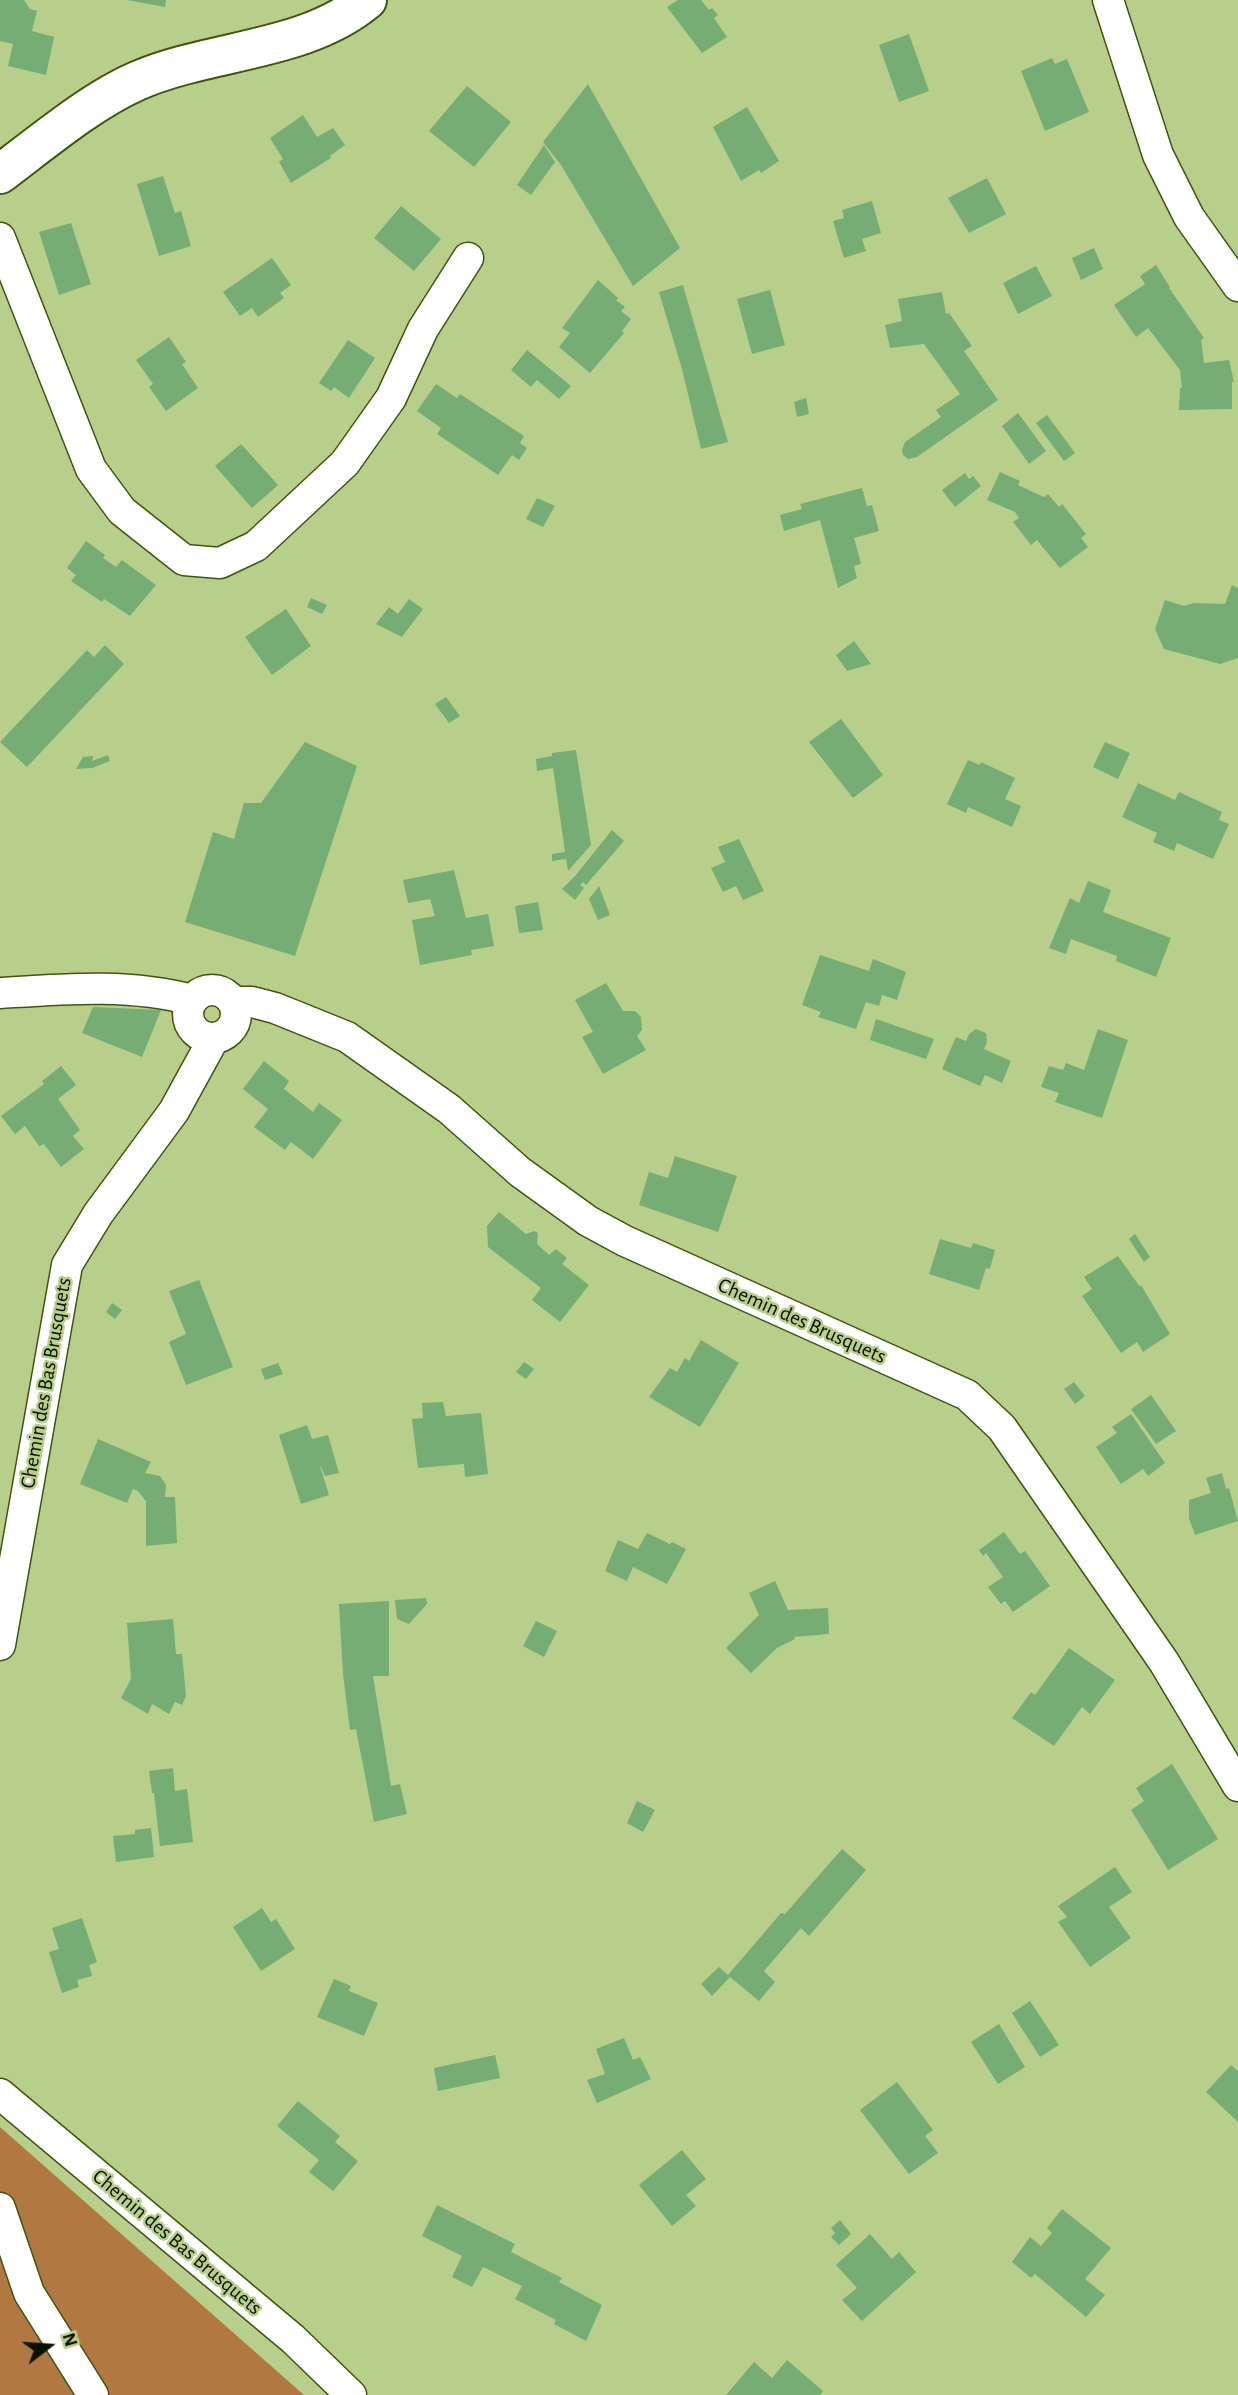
<!DOCTYPE html>
<html>
<head>
<meta charset="utf-8">
<style>
	body { margin:0 }
	#map { position:relative; width:1238px; height:2395px; overflow:hidden; background:#b8cf8b; font-family:"Alegreya Sans",sans-serif }
	canvas { display:block }
	.north { position:absolute; left:14px; top:2311px; width:70px; height:70px; -webkit-text-stroke:5px #b8cf8b; paint-order:stroke; rotate:73deg; font-size:19px; font-weight:700; line-height:28px; text-align:center; color:#0a1100 }
	.north::after { content:''; display:block; margin:auto; width:24px; height:32px; background:#0a1100; clip-path:polygon(50% 0,100% 100%,50% 72%,0 100%) }
</style>
</head>
<body>
<div id="map">
<canvas width="1238" height="2395"></canvas>
<div class="north">N</div>
</div>
<script>
const c = document.querySelector('canvas').getContext('2d');
c.lineJoin = 'round';
function fill(path, color) { c.fillStyle = color; c.fill(path, 'evenodd'); }
function trace(path, color, width, dash) { c.strokeStyle = color; c.lineWidth = width; c.lineCap = dash ? 'butt' : 'round'; c.setLineDash(dash || []); c.stroke(path); }
function label(font, color, halo, rows, align = 'center') {
  c.font = font + ' "Alegreya Sans",sans-serif'; c.lineWidth = 5; c.setLineDash([]); c.textBaseline = 'middle'; c.strokeStyle = halo; c.fillStyle = color; for (const [text, x, y, turn = 0] of rows) {
    c.save(); c.translate(x, y); c.rotate((+turn || 0) * Math.PI / 180); c.textAlign = isNaN(turn) ? turn : align; if (halo) c.strokeText(text, 0, 0); c.fillText(text, 0, 0); c.restore();
  }
}
fill(new Path2D(`
	M0,2127L304,2395H0Z`), '#b17941');
fill(new Path2D(`
	M0,0H24L30,9L37,11L32,31L54,37L46,75L8,66L13,44L0,41Z
	M127,0H166L165,7Z
	M678,0H701L709,10L712,8L718,15L714,18L727,37L702,53L667,7Z
	M909,34L929,91L899,102L879,45Z
	M1052,58L1055,64L1067,59L1089,112L1045,131L1021,71Z
	M588,84L680,248L633,286L561,165L543,142Z
	M467,86L511,122L474,167L429,131Z
	M747,107L779,161L761,173L759,170L741,181L713,127Z
	M303,115L317,137L333,128L345,145L330,156L331,158L291,183L279,162L283,159L270,138Z
	M544,145L555,162L531,195L517,185Z
	M163,176L175,213L181,211L191,246L159,256L137,184Z
	M987,178L1006,214L969,233L948,198Z
	M872,201L881,233L862,239L866,251L844,258L833,221L844,218L842,210Z
	M401,206L441,239L414,271L374,238Z
	M71,223L91,284L59,295L39,232Z
	M1094,248L1103,269L1081,280L1072,258Z
	M272,258L291,285L280,293L284,298L258,317L252,308L240,316L223,292Z
	M1156,265L1170,287L1169,288L1204,338L1201,340L1204,363L1229,360L1234,382H1232V409L1179,410L1180,388H1182L1180,370L1148,328L1136,337L1114,305L1145,284L1140,276Z
	M1036,266L1052,296L1018,314L1003,283Z
	M598,280L618,298L616,300L625,307L621,311L631,319L622,331L624,333L590,373L559,347L570,333L562,328Z
	M683,285L728,442L701,449L682,369L659,292Z
	M770,290L785,345L752,354L737,299Z
	M942,292L946,314L949,313L972,346L964,351L998,400L917,457L908,459L903,455L902,450L905,442L941,417L936,410L960,394L924,344L890,348L885,325L902,321L898,299Z
	M169,337L186,362L182,364L198,388L166,411L149,387L153,384L136,360Z
	M348,340L375,358L349,398L334,387L331,391L319,383Z
	M527,350L571,386L559,399L537,380L531,387L511,370Z
	M436,384L457,398L460,394L524,436L520,443L527,448L519,460L512,455L498,475L437,434L441,428L417,411Z
	M806,398L809,414L797,417L794,402Z
	M1018,413L1046,451L1029,464L1002,426Z
	M1047,415L1075,453L1064,461L1036,423Z
	M241,444L278,485L252,508L215,466Z
	M1000,472L1020,481L1018,485L1044,497L1048,494L1059,507L1062,504L1086,534L1081,538L1088,547L1060,568L1037,540L1031,545L1013,522L1019,518L1015,512L987,500Z
	M965,473L969,479L973,476L981,486L955,507L942,490Z
	M862,488L867,506L872,505L879,531L854,538L861,564L854,566L857,578L838,588L820,520L784,531L780,515L802,509L800,504Z
	M537,498L555,506L543,527L526,519Z
	M86,541L105,555L103,558L116,567L122,560L156,585L130,616L104,599L102,602L71,581L76,575L67,568Z
	M1232,585L1238,588V658L1220,664L1164,649L1155,629L1165,600L1184,606L1194,603L1225,604Z
	M311,598L327,605L322,614L307,607Z
	M409,599L423,609L402,637L376,624L389,607L398,614Z
	M286,609L311,646L272,675L245,637Z
	M854,641L871,664L847,671L836,655Z
	M105,645L124,664L27,767L0,742L87,650L94,657Z
	M446,697L460,716L449,723L435,704Z
	M841,719L883,775L853,798L809,742Z
	M305,742L357,766L295,956L185,922L213,832L234,839L244,803H261Z
	M1105,742L1130,753L1118,779L1093,767Z
	M576,750L591,845L568,871L566,859L552,861V854L565,852L553,768L537,771L536,759L552,756V753Z
	M108,755L110,761L92,768L76,769L83,757L93,756L92,761Z
	M968,760L980,765L981,762L1015,778L1005,799L1021,806L1012,827L968,807L966,813L947,804Z
	M1138,783L1175,800L1179,792L1222,812L1219,820L1229,824L1213,859L1177,843L1174,851L1153,842L1157,833L1122,817Z
	M612,830L624,841L586,885L583,882L580,885L584,888L575,900L562,889L575,876Z
	M739,839L764,891L743,900L736,886L723,892L711,868L725,862L718,847Z
	M454,870L466,918L488,914L494,946L471,950L472,955L420,965L412,920L435,916L430,899L408,903L403,880Z
	M1088,881L1111,890L1103,912L1171,938L1156,977L1116,961L1117,956L1071,939L1066,954L1049,948L1070,898L1079,903Z
	M599,886L610,915L598,920L589,899Z
	M538,902L543,930L519,933L515,906Z
	M820,955L869,971L873,959L906,972L897,1000L882,995L879,1006L866,1002L856,1029L818,1017L821,1012L802,1005Z
	M606,983L623,1011H635L641,1017L642,1030L637,1036L646,1050L603,1074L582,1037L593,1032L575,1000Z
	M93,1007L161,1010L142,1057L82,1033Z
	M876,1019L934,1039L926,1059L870,1040Z
	M976,1029L986,1033L987,1042L984,1049L1011,1061L1002,1083L985,1075L980,1086L942,1069L956,1037L966,1041L969,1034Z
	M1098,1029L1128,1040L1102,1118L1055,1102L1059,1093L1041,1087L1049,1066L1063,1070L1066,1063L1084,1070Z
	M264,1061L289,1081L284,1089L313,1112L319,1103L342,1120L313,1159L291,1142L285,1150L254,1127L268,1109L243,1089Z
	M61,1066L76,1085L58,1099L80,1130L73,1136L84,1149L61,1167L44,1144L39,1146L25,1126L15,1134L1,1116L44,1084L42,1081Z
	M675,1156L737,1176L718,1232L639,1205L649,1172L668,1178Z
	M499,1212L526,1234L534,1231L538,1233L537,1244L549,1255L556,1249L567,1258L562,1264L589,1285L560,1322L532,1300L541,1288L488,1247L487,1226Z
	M1135,1234L1150,1257L1144,1262L1129,1239Z
	M940,1239L971,1248L973,1243L995,1250L990,1269L986,1268L979,1290L929,1274Z
	M1118,1256L1140,1287L1141,1285L1170,1334L1143,1352L1137,1342L1121,1353L1082,1296L1092,1289L1084,1277Z
	M199,1280L233,1367L186,1385L169,1342L186,1334L169,1291Z
	M112,1303L122,1310L115,1319L106,1312Z
	M701,1340L739,1363L700,1427L649,1397L670,1368L677,1372L685,1358L689,1361Z
	M524,1362L534,1369L526,1379L516,1372Z
	M278,1363L283,1374L265,1380L261,1369Z
	M1074,1382L1085,1396L1075,1404L1064,1389Z
	M1151,1395L1176,1431L1156,1444L1131,1409Z
	M443,1402L446,1416L481,1413L488,1474L465,1477L464,1464L418,1468L412,1419L423,1418L422,1403Z
	M1131,1414L1165,1463L1148,1476L1143,1469L1121,1484L1096,1447L1117,1433L1112,1427Z
	M307,1425L312,1439L328,1435L339,1473L325,1476L319,1463L329,1495L301,1504L279,1435Z
	M98,1439L151,1462L145,1473L160,1476L166,1485L165,1497H175L177,1543L146,1546V1501L138,1491L133,1489L127,1503L80,1484Z
	M1222,1473L1226,1489L1229,1488L1238,1521L1195,1535L1189,1518V1500L1211,1493L1206,1478Z
	M1004,1532L1020,1554L1025,1551L1050,1586L1013,1612L1005,1601L1001,1604L988,1587L1003,1577L986,1553L983,1556L979,1550Z
	M647,1533L670,1544L672,1542L686,1549L667,1584L633,1567L627,1581L605,1571L618,1540L638,1549Z
	M775,1581L788,1610L828,1608L829,1634L794,1637L795,1639L777,1648L751,1673L726,1648L759,1615L749,1593Z
	M426,1598L427,1604L409,1624L397,1619L395,1600Z
	M389,1601V1676H373L391,1786L400,1784L407,1814L374,1822L356,1729L350,1730L343,1674L339,1604Z
	M173,1619L176,1654H182L186,1696L182,1705L175,1702L169,1714L152,1704L148,1714L121,1698L131,1679L127,1623Z
	M536,1621L557,1631L544,1657L523,1646Z
	M1069,1648L1115,1680L1090,1714L1082,1707L1054,1746L1012,1718L1031,1692L1035,1695Z
	M1172,1764L1218,1839L1168,1870L1131,1810L1144,1801L1136,1788Z
	M173,1768L175,1791L187,1789L193,1842L160,1846L154,1793H152L149,1771Z
	M637,1801L655,1810L643,1832L627,1823Z
	M151,1828L154,1857L116,1862L113,1836L135,1834V1830Z
	M842,1849L866,1870L809,1936L801,1928L764,1971L775,1982L759,2001L730,1977L712,1996L701,1984L719,1967L728,1975L781,1913L785,1914Z
	M1115,1867L1132,1892L1109,1907L1131,1938L1090,1967L1058,1922L1067,1917L1058,1906Z
	M262,1908L271,1922L276,1919L295,1949L261,1971L233,1927Z
	M82,1918L97,1962L89,1965L92,1976L77,1980L79,1987L62,1993L49,1952L59,1949L52,1928Z
	M334,1979L351,1986L349,1991L378,2003L364,2036L317,2017Z
	M1030,2001L1059,2045L1040,2057L1012,2013Z
	M999,2024L1025,2067L998,2084L971,2042Z
	M624,2038L633,2060L640,2057L651,2079L597,2103L587,2080L605,2074L596,2049Z
	M495,2055L500,2078L438,2091L434,2068Z
	M1231,2065L1238,2071V2122L1206,2092Z
	M897,2082L933,2130L925,2136L938,2153L909,2174L860,2110Z
	M298,2101L340,2136L335,2142L358,2161L333,2191L309,2172L319,2160L277,2126Z
	M682,2150L706,2179L686,2195L696,2206L672,2226L639,2185Z
	M437,2205L515,2244L511,2252L562,2278L559,2282L602,2305L586,2341L554,2324L556,2320L515,2299L522,2286L483,2267L472,2287L452,2277L462,2256L422,2236Z
	M1062,2209L1111,2248L1085,2279L1105,2295L1086,2317L1035,2274L1031,2278L1012,2262L1030,2237L1041,2246L1052,2233L1047,2228Z
	M840,2220L851,2234L839,2245L831,2237L835,2233L831,2228Z
	M870,2234L892,2259L899,2252L916,2272L862,2321L842,2300L857,2288L836,2265Z
	M787,2360L823,2391L820,2395H726L754,2362L772,2378Z`), '#75ad74');
const street = new Path2D(`
	M1108,0L1158,155L1189,217L1238,286
	M0,238L91,469L122,511L184,560L220,563L256,546L345,463L391,398L423,329L468,258
	M188 1014a24 24 0 1 1 48 0a24 24 0 1 1-48 0Z
	M0,993C63,989 130,983 192,1000
	M234,1002H252L275,1008L347,1037L449,1109L520,1172L588,1221L625,1241L967,1395L1002,1428L1164,1662L1238,1786
	M0,1645L67,1265L98,1214L174,1111L214,1038
	M0,2094L293,2339L351,2395
	M0,2208L29,2293L93,2395`);
const secondary = new Path2D(`
	M0,174C40,144 91,101 137,81C210,49 305,52 367,0`);
trace(street, '#41540e', 33);
trace(secondary, '#41540e', 42);
trace(street, '#fff', 30);
trace(secondary, '#fff', 38);
label('21px', '#0a1100', '#b8cf8b', [
	["Chemin des Brusquets",802,1321,24],
	["Chemin des Bas Brusquets",46,1383,-80],
	["Chemin des Bas Brusquets",177,2242,40]
]);
</script>
</body>
</html>
